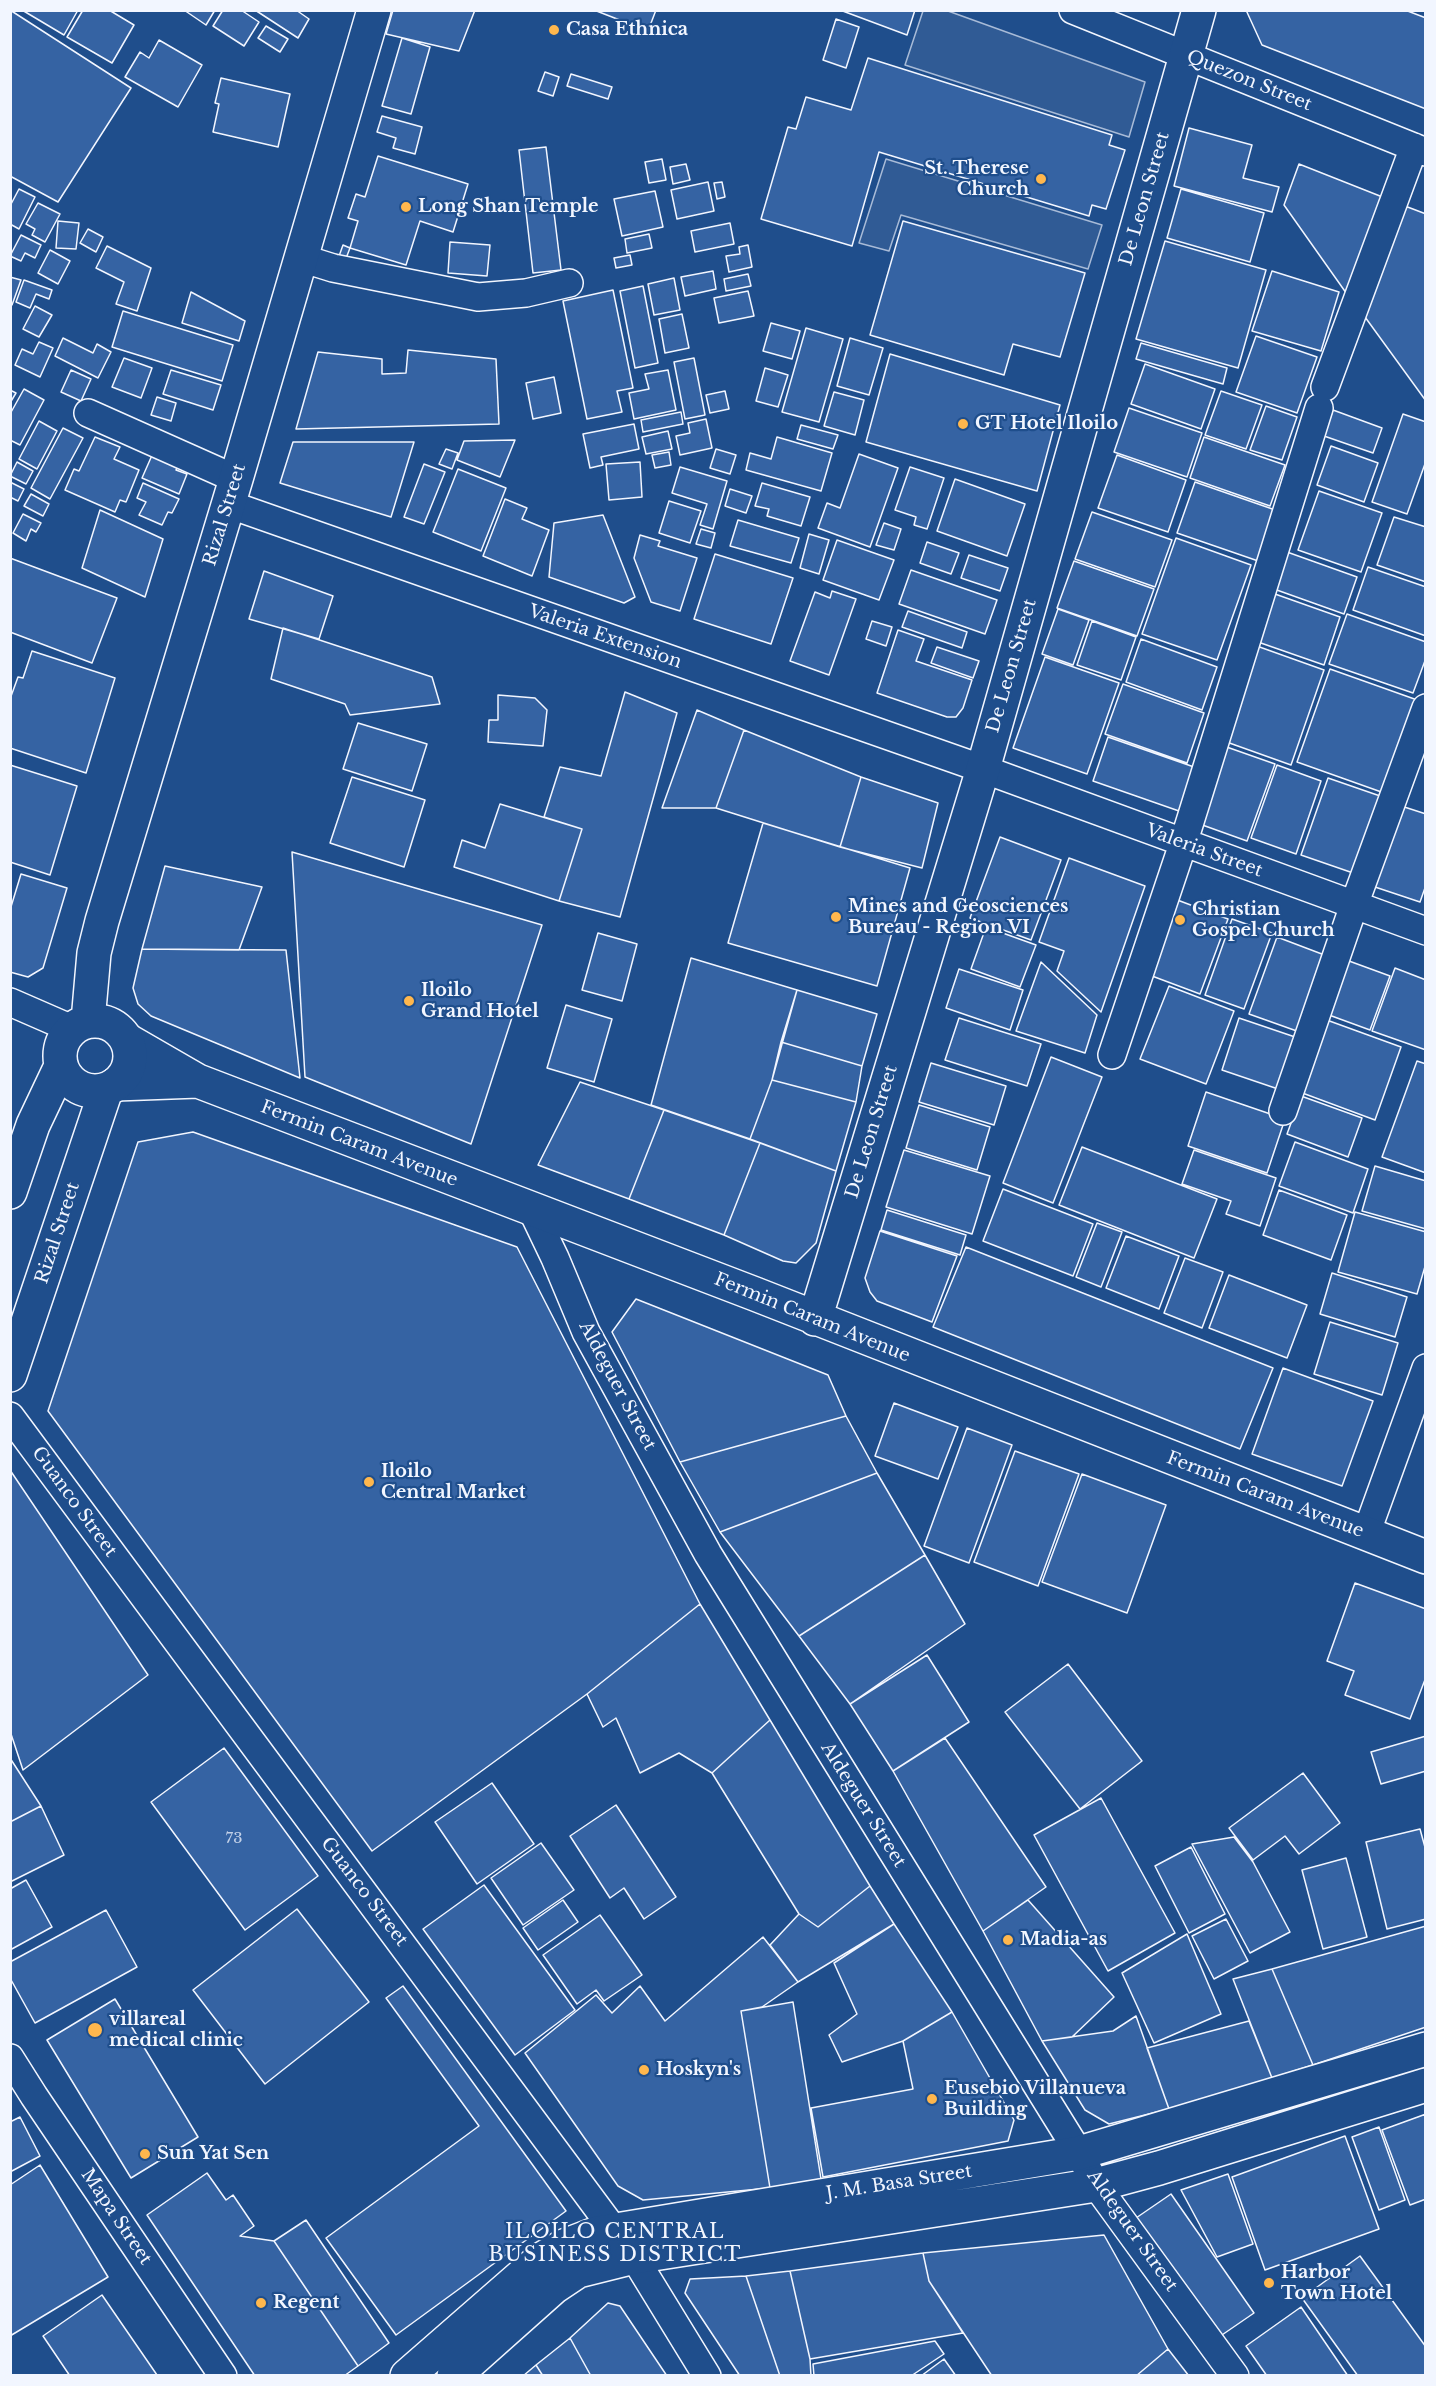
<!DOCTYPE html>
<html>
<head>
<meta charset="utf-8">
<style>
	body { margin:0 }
	#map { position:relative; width:1436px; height:2386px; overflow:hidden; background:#1f4e8c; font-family:"Libre Baskerville",serif }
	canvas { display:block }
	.frame { position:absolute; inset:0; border:12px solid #f2f6ff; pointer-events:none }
</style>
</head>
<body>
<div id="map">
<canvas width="1436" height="2386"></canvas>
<div class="frame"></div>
</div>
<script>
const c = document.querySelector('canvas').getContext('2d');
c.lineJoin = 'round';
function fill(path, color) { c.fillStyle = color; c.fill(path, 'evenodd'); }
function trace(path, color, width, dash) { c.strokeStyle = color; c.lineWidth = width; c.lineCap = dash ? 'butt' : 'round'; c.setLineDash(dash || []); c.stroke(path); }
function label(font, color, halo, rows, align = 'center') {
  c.font = font + ' "Libre Baskerville",serif'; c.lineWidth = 4.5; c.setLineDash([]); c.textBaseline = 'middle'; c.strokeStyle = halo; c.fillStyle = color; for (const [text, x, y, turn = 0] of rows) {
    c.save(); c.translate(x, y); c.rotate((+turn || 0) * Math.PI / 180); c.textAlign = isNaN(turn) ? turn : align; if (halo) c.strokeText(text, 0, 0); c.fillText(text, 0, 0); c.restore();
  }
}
const parking = new Path2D(`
	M923,11H948L1145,82L1129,137L905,65Z
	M886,159L1102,225L1088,269L901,215L889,251L859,243Z`);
fill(parking, '#305b95');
trace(parking, '#a8bbd7', 1.5);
const building = new Path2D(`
	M10,10L131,88L58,202L10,176Z
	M22,10H78L64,35Z
	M83,10H109L134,25L112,63L67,37Z
	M184,10H215L206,25Z
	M223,10H241L259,22L244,46L213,26Z
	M255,10H296L309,19L298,38Z
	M393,10H475L459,51L386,34Z
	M594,10H656L648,31Z
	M840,10H915L907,35Z
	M1246,10H1426V109L1262,45Z
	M1405,10H1426V18Z
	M836,19L859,27L846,68L823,60Z
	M266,26L288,39L280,52L258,38Z
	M402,38L430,47L411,114L382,106Z
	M159,40L202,65L178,107L125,77L140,52L149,58Z
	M868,58L1112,135L1109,145L1125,150L1106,209L1092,205L1089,216L879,152L852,246L761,219L788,127L796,129L806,97L851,110Z
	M545,72L559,77L553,96L538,91Z
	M571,74L612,87L608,99L567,86Z
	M221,78L290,94L278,147L213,132L219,104L215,103Z
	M382,116L422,127L415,154L393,148L396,138L377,132Z
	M1189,128L1252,145L1243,178L1279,187L1272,212L1174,186Z
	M546,147L561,270L533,273L519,150Z
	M378,156L468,184L453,232L420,221L406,265L350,248L358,221L348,218L356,194L365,197Z
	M662,159L666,180L649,183L645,162Z
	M686,164L690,180L673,184L670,167Z
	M1299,164L1385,198L1349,297L1284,205Z
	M708,182L714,211L677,219L671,190Z
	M722,182L725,197L717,199L714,183Z
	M19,189L35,197L19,229L10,224V206Z
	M1181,189L1264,213L1250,262L1167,238Z
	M655,191L663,227L622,236L614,199Z
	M38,203L60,214L45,242L32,235L35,229L26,224Z
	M1405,206L1426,214V401L1365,317Z
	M58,221L79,223L76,249L56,248Z
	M903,221L1085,273L1060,357L1013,344L1004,375L870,335Z
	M730,223L734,244L695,252L691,231Z
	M88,229L103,237L96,252L80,243Z
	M649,234L652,248L627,253L625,239Z
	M21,235L41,245L35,258L25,253L21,261L10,256Z
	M1165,241L1266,270L1238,368L1136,339Z
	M450,242L490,245L487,276L448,273Z
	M343,245L350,248L345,261L338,259Z
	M748,245L752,267L729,272L726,256L740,254L739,247Z
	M107,246L151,268L137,311L116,304L124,282L96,268Z
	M50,250L70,261L58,284L38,273Z
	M630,255L632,265L616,268L614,258Z
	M713,271L716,289L685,296L681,277Z
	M1272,271L1339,292L1321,351L1252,331Z
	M748,274L751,286L726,291L724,279Z
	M10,277L21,280L12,305H10Z
	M674,278L680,310L654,315L648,284Z
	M24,280L52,290L49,299L36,294L30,308L16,302Z
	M643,286L658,363L635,368L620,291Z
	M613,290L633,388L617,391L622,412L587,419L563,301Z
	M748,291L754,316L719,323L714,298Z
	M191,292L245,321L239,341L182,323Z
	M35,306L52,315L39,337L23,329Z
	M123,311L233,345L222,381L112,347Z
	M682,314L689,348L665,353L659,319Z
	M771,323L800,331L792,359L763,351Z
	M806,328L843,339L819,422L782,412Z
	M1256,336L1317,357L1297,413L1236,392Z
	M63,338L93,353L97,344L111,352L98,378L55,356Z
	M850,338L883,348L869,395L837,386Z
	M39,342L53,348L40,377L15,365L22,349L33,354Z
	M1141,343L1227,368L1223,384L1136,359Z
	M408,350L496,359L499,424L296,429L318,352L382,359V374L406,373Z
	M890,354L1060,405L1037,491L866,442Z
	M124,358L152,368L141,398L112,387Z
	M694,358L705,415L685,419L674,362Z
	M1145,364L1215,389L1201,429L1131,404Z
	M765,368L788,375L778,407L756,401Z
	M71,370L91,379L81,401L61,392Z
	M171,370L221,385L213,410L163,394Z
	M668,370L676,410L634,419L629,393L649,389L645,374Z
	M554,377L561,413L533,419L526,383Z
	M24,389L44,400L20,445L10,440V414Z
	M10,390L16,393L10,403Z
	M725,391L729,409L710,413L706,395Z
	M1221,391L1262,405L1246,449L1205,435Z
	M834,392L864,400L855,435L824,426Z
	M157,397L176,403L171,421L151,415Z
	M1266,406L1297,417L1282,460L1250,450Z
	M1129,408L1202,433L1187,477L1114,452Z
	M1333,410L1382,428L1373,453L1324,436Z
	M681,412L683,424L643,432L641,420Z
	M1403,414L1426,422V461L1407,514L1372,502Z
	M706,419L712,448L680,455L676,436L690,433L688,423Z
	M39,421L57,431L37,469L19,459Z
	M634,424L639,449L601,457L603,465L590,468L583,434Z
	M801,425L838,435L833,449L797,439Z
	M63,428L83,438L50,499L31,488Z
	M668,431L672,449L646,454L642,437Z
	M95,437L120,447L114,459L139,470L126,502L120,500L115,512L65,490L74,469L79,471Z
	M777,437L832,453L821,491L746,470L750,453L771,459Z
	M1204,437L1285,465L1270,506L1190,478Z
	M515,440L500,477L457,460L464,441Z
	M293,442H414L391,517L280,483Z
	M1331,446L1378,463L1364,502L1317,485Z
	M446,449L458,453L452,469L439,464Z
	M716,449L736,455L730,474L710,468Z
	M669,452L671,465L655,468L652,455Z
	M153,453L179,465L176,470L187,474L179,494L142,478Z
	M859,454L898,468L870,547L818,528L827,503L840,508Z
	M1117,455L1186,480L1168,532L1098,508Z
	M17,462L33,471L26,484L10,476Z
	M640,462L642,497L609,500L606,464Z
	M424,464L445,472L424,524L404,517Z
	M680,467L727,481L713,529L700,525L707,504L672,493Z
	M910,467L944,478L927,529L914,525L916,517L895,510Z
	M458,469L506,488L481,551L433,532Z
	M955,479L1025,504L1007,556L937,531Z
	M10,482L24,489L18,501L10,497Z
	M1195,482L1281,512L1264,563L1177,533Z
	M143,483L179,499L172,513L168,512L162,525L139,515L146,502L137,498Z
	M762,483L810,497L801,526L767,516L769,509L755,506Z
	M730,489L752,496L746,513L725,506Z
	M1319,491L1382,513L1361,572L1298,550Z
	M31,494L49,504L43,516L24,506Z
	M505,499L527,508L522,519L549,530L532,576L483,556Z
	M669,501L701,511L690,543L659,533Z
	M100,510L163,539L145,597L82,568Z
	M1092,512L1172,540L1155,587L1075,559Z
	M23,514L41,523L36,532L31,529L26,541L13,533Z
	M603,515L635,597L624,603L549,577L554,523Z
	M1394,517L1426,527V582L1377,565Z
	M738,520L799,538L791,563L730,546Z
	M884,523L901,529L894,550L876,545Z
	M701,529L715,533L711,548L696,544Z
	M809,534L829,540L819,574L800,568Z
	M640,535L660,541L658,546L697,558L680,611L651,602L634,558Z
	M1176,538L1251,565L1217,660L1142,634Z
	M837,540L894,560L879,600L823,580Z
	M927,542L959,553L951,574L920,563Z
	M1287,552L1357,577L1344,614L1274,589Z
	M715,554L793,578L771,644L694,619Z
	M969,555L1008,568L1000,591L961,578Z
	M10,558L117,598L92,663L10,632Z
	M1074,561L1154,589L1137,636L1057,608Z
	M1368,567L1426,587V636L1353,610Z
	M911,570L997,600L985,634L899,604Z
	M264,571L333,596L319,639L249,619Z
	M832,591L856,599L829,675L790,661L815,592L830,598Z
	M1275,594L1340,617L1324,665L1258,642Z
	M1058,609L1089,620L1073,665L1042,654Z
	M908,611L967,632L962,648L902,627Z
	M1347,614L1426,642V658L1413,693L1329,664Z
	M872,621L892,627L886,646L866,639Z
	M1092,621L1136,637L1121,680L1077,665Z
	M283,628L432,677L440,704L350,715L345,704L271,679Z
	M898,630L924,639L916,661L972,680L963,708L956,717H947L877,693Z
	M1141,639L1217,667L1202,710L1126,682Z
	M1254,645L1324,670L1291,765L1221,740Z
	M937,647L979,661L973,678L931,663Z
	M32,651L115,678L86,773L10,748V699L18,677L23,678Z
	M1045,657L1119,683L1087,774L1013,748Z
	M1330,669L1420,701L1387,794L1297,762Z
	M1123,684L1204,713L1187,763L1105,734Z
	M625,692L677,713L620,917L559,901L582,829L544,817L560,767L601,776Z
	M498,695L535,698L547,710L543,746L488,742L489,720H498Z
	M697,710L744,730L716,808H662Z
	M358,723L427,744L412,791L343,769Z
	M744,730L861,777L840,847L716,808Z
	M1108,737L1194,767L1179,811L1093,781Z
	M1221,745L1275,764L1247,841L1194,822Z
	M10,765L77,786L50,875L10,862Z
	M1277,765L1321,781L1296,854L1251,838Z
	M352,777L425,800L404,867L330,843Z
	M861,777L938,803L922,868L840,847Z
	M1328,778L1383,797L1356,874L1301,855Z
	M1392,803L1426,814V885L1420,902L1363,883Z
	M500,804L582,829L559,901L454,867L462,840L485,848Z
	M763,823L910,868L877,986L728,943Z
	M1000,837L1061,860L1031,940L970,918Z
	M292,852L542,925L471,1144L305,1077Z
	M1069,858L1145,886L1101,1012L1057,971L1064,951L1039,942Z
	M165,866L262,887L239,950L142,949Z
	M21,874L67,888L43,968L28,977L10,972V910Z
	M1172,898L1228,919L1200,994L1144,973Z
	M1232,919L1272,933L1244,1009L1205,995Z
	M986,927L1036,945L1020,987L971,969Z
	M598,933L637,944L622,1001L582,990Z
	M1277,937L1335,959L1308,1035L1249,1014Z
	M142,949L286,950L300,1078L151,1016L138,1004L133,988Z
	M691,958L797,990L772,1080L750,1139L651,1105Z
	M1349,961L1390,976L1370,1030L1329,1015Z
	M1041,962L1097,1015L1085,1053L1016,1031Z
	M1395,968L1426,980V1050L1372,1031Z
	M959,969L1023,990L1010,1030L946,1008Z
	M1169,986L1234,1011L1206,1084L1140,1059Z
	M797,990L877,1014L862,1066L781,1042Z
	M566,1005L612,1019L594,1082L547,1068Z
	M959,1018L1041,1044L1027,1086L945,1060Z
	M1239,1018L1298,1038L1281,1090L1222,1070Z
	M1324,1019L1401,1047L1375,1120L1297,1091Z
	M781,1042L862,1066L856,1102L772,1080Z
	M1051,1057L1102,1077L1053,1203L1003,1183Z
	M1417,1061L1426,1064V1173L1382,1157Z
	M931,1063L1006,1086L994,1125L919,1102Z
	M772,1080L856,1102L836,1171L750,1139Z
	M580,1082L664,1110L629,1199L538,1165Z
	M1206,1092L1285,1119L1267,1173L1188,1146Z
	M1301,1096L1362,1118L1348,1157L1287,1134Z
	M919,1105L990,1127L977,1170L906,1148Z
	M664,1110L760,1143L724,1235L629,1199Z
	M193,1132L517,1247L700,1604L587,1694L372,1851L48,1411L138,1142Z
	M1295,1142L1368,1169L1353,1213L1279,1186Z
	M760,1143L836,1171L816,1243L796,1263L783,1261L724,1235Z
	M1082,1147L1217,1199L1194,1258L1059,1205Z
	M904,1150L990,1176L972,1234L886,1207Z
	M1194,1150L1276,1178L1260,1226L1226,1214L1231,1201L1182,1184Z
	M1375,1166L1426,1181V1229L1362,1211Z
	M1003,1189L1093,1224L1073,1276L983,1241Z
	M1279,1190L1347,1215L1331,1260L1263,1235Z
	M887,1210L966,1235L960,1255L881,1230Z
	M1355,1212L1426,1232V1263L1417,1294L1338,1272Z
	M1097,1223L1122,1232L1101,1287L1076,1277Z
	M880,1231L957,1256L932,1322L877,1301L870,1292L865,1278Z
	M1126,1236L1179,1256L1159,1309L1106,1288Z
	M966,1247L1273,1368L1240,1449L933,1327Z
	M1185,1258L1223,1272L1202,1328L1164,1313Z
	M1332,1273L1407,1297L1395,1337L1320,1314Z
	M1229,1275L1307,1305L1287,1358L1209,1328Z
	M636,1299L828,1375L846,1416L680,1462L612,1332Z
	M1330,1322L1398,1343L1382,1395L1314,1374Z
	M1283,1368L1373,1401L1342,1486L1252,1454Z
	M894,1403L958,1427L938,1479L875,1456Z
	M846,1416L877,1473L720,1532L680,1462Z
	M967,1428L1012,1445L969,1563L924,1546Z
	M1015,1451L1079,1474L1038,1586L974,1562Z
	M10,1470L148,1675L23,1770L10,1731Z
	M877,1473L925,1555L799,1636L720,1532Z
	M1082,1474L1166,1505L1127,1613L1042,1582Z
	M925,1555L965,1624L850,1704L799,1636Z
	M1355,1583L1426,1609V1677L1410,1719L1345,1695L1354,1671L1327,1661Z
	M700,1604L770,1720L712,1773L679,1753L640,1773L616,1718L603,1727L587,1694Z
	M927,1655L969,1722L893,1771L850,1704Z
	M1068,1664L1142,1761L1080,1809L1005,1712Z
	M770,1720L870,1886L818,1927L799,1914L712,1773Z
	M1426,1736V1771L1381,1784L1371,1752Z
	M945,1738L1046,1887L983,1931L893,1771Z
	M224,1748L318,1876L245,1930L151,1802Z
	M10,1758L41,1806L10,1822Z
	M1303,1773L1340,1823L1299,1854L1285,1836L1253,1860L1229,1828Z
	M492,1783L534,1844L477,1884L435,1822Z
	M1101,1798L1175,1933L1108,1971L1034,1835Z
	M616,1805L676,1897L644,1919L624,1888L610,1898L570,1836Z
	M41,1806L64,1855L10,1882V1822Z
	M1420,1829L1426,1851V1919L1387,1929L1366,1842Z
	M1234,1837L1253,1862L1290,1932L1250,1953L1192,1844Z
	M541,1843L574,1890L523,1925L491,1878Z
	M1191,1847L1225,1914L1189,1933L1155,1866Z
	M1346,1858L1367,1937L1323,1949L1302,1870Z
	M26,1880L52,1927L10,1950V1889Z
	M484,1885L575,2010L515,2055L423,1929Z
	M870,1886L894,1924L798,1982L770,1945L799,1914L818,1927Z
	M563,1900L578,1922L538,1950L523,1928Z
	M1028,1900L1114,1997L1072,2037L1042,2041L983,1931Z
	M297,1909L369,2002L265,2084L193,1990Z
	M106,1910L137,1967L35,2023L10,1978V1962Z
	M600,1915L642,1975L604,2001L596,1990L577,2004L543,1955Z
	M1226,1919L1248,1961L1214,1979L1192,1936Z
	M894,1924L952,2012L903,2041L842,2062L829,2035L857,2014L834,1963Z
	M1426,1926V2027L1313,2065L1272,1969Z
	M1187,1934L1221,2014L1154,2043L1122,1973Z
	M763,1937L798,1982L762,2007L741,2011L770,2188L643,2200L618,2186L525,2053L596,1995L612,2013L640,1986L665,2021Z
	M1272,1969L1313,2065L1272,2078L1233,1979Z
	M403,1986L566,2211L396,2335L326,2238L479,2126L386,1998Z
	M115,1999L198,2137L131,2178L47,2040Z
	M793,2002L821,2179L770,2188L741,2011Z
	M952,2012L1014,2120L1008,2141L823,2177L811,2108L913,2089L903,2041Z
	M1136,2016L1169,2109L1109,2124L1085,2110L1042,2041L1113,2031Z
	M1249,2021L1272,2078L1169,2109L1147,2048Z
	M1426,2114V2199L1410,2205L1382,2130Z
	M20,2117L40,2156L10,2172V2122Z
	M1379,2127L1405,2200L1379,2210L1352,2137Z
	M1345,2136L1379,2229L1265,2270L1232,2177Z
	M40,2165L108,2277L10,2336V2185Z
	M207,2173L226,2200L233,2195L254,2226L240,2236L274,2241L358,2366L344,2376H255L147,2215Z
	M1228,2174L1253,2244L1217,2257L1181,2190Z
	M1171,2194L1254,2313L1219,2337L1136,2218Z
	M306,2220L389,2343L358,2366L274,2241Z
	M1104,2235L1168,2349L1136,2376H992L929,2281L923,2253Z
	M923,2253L929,2281L963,2333L810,2359L790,2271Z
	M1360,2256L1426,2347V2376H1358L1302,2298Z
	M790,2271L810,2359L811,2376H780L746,2276Z
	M746,2276L780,2376H740L685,2293L690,2279Z
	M102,2295L157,2375V2376H70L43,2336Z
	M608,2303L620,2306L667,2376H591L570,2338Z
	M1301,2307L1348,2376H1267L1246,2346Z
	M570,2338L591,2376H543L536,2365Z
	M935,2341L944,2354L911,2376H814L813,2364Z
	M1168,2349L1189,2376H1136Z
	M944,2359L956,2376H921Z
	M536,2365L543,2376H523Z`);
fill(building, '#3563a3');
trace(building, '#f2f6ff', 1.5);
const minor = new Path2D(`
	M1073,10L1426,152
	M301,258L333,268L478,297L526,293L569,283
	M1325,387L1414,147
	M88,413L236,479
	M228,504L983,769L1426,931
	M10,1002L72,1029
	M1112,1055L1183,844L1319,408
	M1283,1111L1354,905L1426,708
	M532,1210L555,1258L586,1332L708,1554L1079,2153L1096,2185L1235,2376
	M10,1416L634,2257L707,2376
	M1366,1534L1426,1368
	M10,2058L34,2096L223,2376`);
const tertiary = new Path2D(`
	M127,1040L198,1081L755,1294L1426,1557
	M116,1084L198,1081
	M815,1319L983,769L1199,10`);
const secondary = new Path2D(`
	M60 1056a35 35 0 1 1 70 0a35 35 0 1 1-70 0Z
	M88,1021L94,953L102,921L236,479L374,10
	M10,1192L33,1125L61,1066
	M10,1375L106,1090
	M407,2376L540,2260L564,2246L598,2233L1079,2153L1426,2049
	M454,2376L554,2287L578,2271L634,2257L1096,2185L1159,2168L1426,2085`);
trace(minor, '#f2f6ff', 30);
trace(tertiary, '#f2f6ff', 36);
trace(secondary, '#f2f6ff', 36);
trace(minor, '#1f4e8c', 27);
trace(tertiary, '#1f4e8c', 33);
trace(secondary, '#1f4e8c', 33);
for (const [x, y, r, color] of [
	[554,30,6,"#ffb74d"],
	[1041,179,6,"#ffb74d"],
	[406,207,6,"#ffb74d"],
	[963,424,6,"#ffb74d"],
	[836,917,6,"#ffb74d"],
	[1180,920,6,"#ffb74d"],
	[409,1001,6,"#ffb74d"],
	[369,1482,6,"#ffb74d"],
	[1008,1940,6,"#ffb74d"],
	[95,2030,8,"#ffb74d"],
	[644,2070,6,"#ffb74d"],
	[932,2099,6,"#ffb74d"],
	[145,2154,6,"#ffb74d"],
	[1269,2283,6,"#ffb74d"],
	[261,2303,6,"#ffb74d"]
]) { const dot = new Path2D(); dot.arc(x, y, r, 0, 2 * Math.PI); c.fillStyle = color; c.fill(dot); trace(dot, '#1f4e8c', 2); }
label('15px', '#c3d1e8', null, [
	["73",234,1839]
]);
label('bold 18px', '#f2f6ff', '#1f4e8c', [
	["Casa Ethnica",566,30],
	["St. Therese",1029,169,"right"],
	["Church",1029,190,"right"],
	["Long Shan Temple",418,207],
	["GT Hotel Iloilo",975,424],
	["Mines and Geosciences",848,907],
	["Bureau - Region VI",848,928],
	["Christian",1192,910],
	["Gospel Church",1192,931],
	["Iloilo",421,991],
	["Grand Hotel",421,1012],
	["Iloilo",381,1472],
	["Central Market",381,1493],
	["Madia-as",1020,1940],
	["villareal",109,2020],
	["medical clinic",109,2041],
	["Hoskyn's",656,2070],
	["Eusebio Villanueva",944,2089],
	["Building",944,2110],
	["Sun Yat Sen",157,2154],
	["Harbor",1281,2273],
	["Town Hotel",1281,2294],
	["Regent",273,2303]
], 'left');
label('18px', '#f2f6ff', '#1f4e8c', [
	["Quezon Street",1249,81,22],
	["De Leon Street",1145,199,-74],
	["Rizal Street",225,515,-73],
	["Valeria Extension",605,637,19],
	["De Leon Street",1012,666,-74],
	["Valeria Street",1204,851,20],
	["De Leon Street",872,1132,-73],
	["Fermin Caram Avenue",359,1144,21],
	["Rizal Street",58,1233,-72],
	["Fermin Caram Avenue",812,1318,22],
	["Aldeguer Street",617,1386,62],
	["Fermin Caram Avenue",1265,1495,21],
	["Guanco Street",74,1502,54],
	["Aldeguer Street",863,1805,58],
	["Guanco Street",364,1892,53],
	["J. M. Basa Street",899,2183,-9],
	["Mapa Street",116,2217,56],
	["Aldeguer Street",1132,2231,55]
]);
c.letterSpacing = '1.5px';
label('20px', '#f2f6ff', '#1f4e8c', [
	["ILOILO CENTRAL",615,2232],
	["BUSINESS DISTRICT",615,2255]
]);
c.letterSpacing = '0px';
</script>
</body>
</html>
